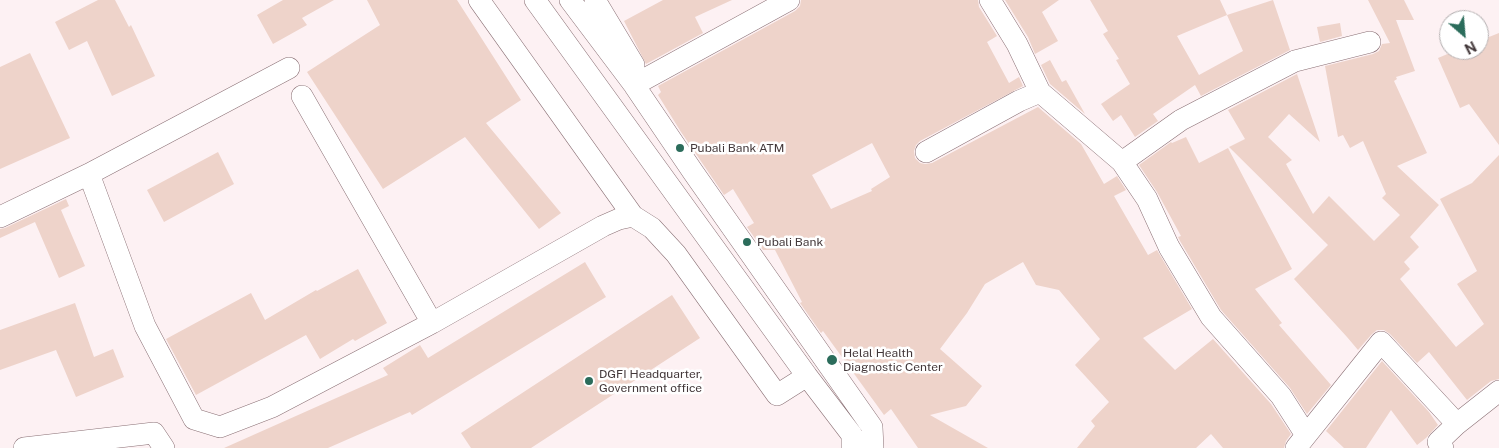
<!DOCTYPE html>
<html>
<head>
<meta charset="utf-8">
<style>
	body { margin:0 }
	#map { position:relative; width:1499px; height:448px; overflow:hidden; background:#fdf1f3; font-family:"Public Sans",sans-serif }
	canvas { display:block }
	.north { position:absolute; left:1439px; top:10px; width:50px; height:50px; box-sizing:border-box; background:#fff; border:1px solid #b4afb0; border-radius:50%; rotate:153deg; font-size:14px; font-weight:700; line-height:20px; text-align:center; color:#43383a }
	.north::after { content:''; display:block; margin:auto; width:18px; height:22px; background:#2b6c5b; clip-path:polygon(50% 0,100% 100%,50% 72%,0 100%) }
</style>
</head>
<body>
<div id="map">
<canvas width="1499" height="448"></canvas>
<div class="north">N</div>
</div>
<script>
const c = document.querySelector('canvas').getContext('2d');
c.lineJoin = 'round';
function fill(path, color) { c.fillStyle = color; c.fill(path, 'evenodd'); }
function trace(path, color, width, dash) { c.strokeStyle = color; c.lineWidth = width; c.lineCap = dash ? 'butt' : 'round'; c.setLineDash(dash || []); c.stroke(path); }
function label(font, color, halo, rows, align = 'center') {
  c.font = font + ' "Public Sans",sans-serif'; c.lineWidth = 5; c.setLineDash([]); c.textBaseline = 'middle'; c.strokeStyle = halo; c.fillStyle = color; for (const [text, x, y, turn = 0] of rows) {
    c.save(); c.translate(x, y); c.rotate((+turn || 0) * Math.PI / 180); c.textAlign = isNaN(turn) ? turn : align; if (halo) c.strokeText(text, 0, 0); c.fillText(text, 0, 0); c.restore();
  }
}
fill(new Path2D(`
	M98,0H115L129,27L131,25L155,76L112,96L87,41L69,50L55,22Z
	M283,0H334L302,18L307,25L273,44L257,15Z
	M367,0H457L521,100L486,123L561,213L539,229L465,137L383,189L307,72L380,25Z
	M663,0H732L695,17L703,33L646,64L624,21Z
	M801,0H978L979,7L997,36L987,42L1009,83L1019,77L1023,86L920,141L916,145L914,151L915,158L920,163L925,164L932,163L1038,107L1081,144L1104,184L1117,176L1126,190L1114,196L1148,255L1157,250L1192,309L1143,338L1175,370L1213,339L1271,404L1291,434L1286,441L1284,448H1223L1211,434L1196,448H1077L1095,426L1091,421L1109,402L1075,365L1100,339L1059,290L1036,285L1023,262L985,284L967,313L940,349L982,386L966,406L930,415L988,448H918L891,409L884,415L823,331L821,333L800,303L802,302L775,250H763L747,227L754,223L733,189L724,195L681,132L658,95L661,92L658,86L795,11L800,6ZM872,143L890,177L871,189L872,191L831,209L812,175Z
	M1005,0H1059L1042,12L1058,41L1035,54L1028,37Z
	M1090,0H1220L1227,15L1273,0L1290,50L1201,96L1195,85L1153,114L1158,121L1135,137L1121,115L1113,121L1101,104L1130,84L1116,60L1119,59L1103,34L1108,31ZM1227,15L1243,51L1199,75L1177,36Z
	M1368,0H1404L1414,20H1396L1415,71L1396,77L1397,79L1394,81L1427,153L1397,166L1439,205L1410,237L1419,247L1404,262L1410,269L1400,279L1456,347L1484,324L1457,284L1477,271L1440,199L1472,183L1499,155V379L1491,381L1467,400L1429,352L1417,363L1390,334L1384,330H1377L1372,334L1358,350L1347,337L1294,279L1328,245L1229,147L1245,139L1228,110L1297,74L1320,142L1289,114L1268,137L1292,160L1286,164L1313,214L1329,196L1374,241L1400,215L1382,198L1386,194L1363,141L1350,148L1343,135L1338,137L1325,66L1373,54L1379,51L1382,44L1390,43Z
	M1340,23L1342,36L1320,42L1317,27Z
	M1499,33V145L1469,104L1460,108L1438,58L1457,50H1479V41Z
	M30,53L70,138L0,169V67Z
	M1050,60L1062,82L1066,80L1085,114L1050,84L1041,65Z
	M1186,137L1199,163L1228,148L1292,269L1255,289L1282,323L1279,325L1331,385L1307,414L1290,388L1221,310L1180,241L1178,237L1181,236L1157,192L1139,165L1171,142L1172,143Z
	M218,152L234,184L164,222L147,190Z
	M66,199L69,206L61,210L85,266L59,278L35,222L0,238V229L5,228Z
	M585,262L606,297L412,415L410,412L328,448H224L388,375L383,368L420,345L428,358Z
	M358,269L387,323L355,341L353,339L320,359L306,335L196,395L166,339L251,293L265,320L316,290L317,291Z
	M672,295L700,338L531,448H471L461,433Z
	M75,303L94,357L113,349L124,377L76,397L56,350L0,370V330Z
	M1382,361L1429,412L1438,425L1426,438L1417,445L1391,410L1366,448H1344L1326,431Z`), '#eed3ca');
const minor = new Path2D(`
	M479,0L633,216
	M535,0L807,376L852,435V448
	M570,0L634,85L693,172L872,427L873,448
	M595,0L634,65
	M990,0L1017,44L1040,92L1122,162L1147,199L1169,247L1211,317L1281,396L1306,435
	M634,85L789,0
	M302,96L432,323
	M926,152L1019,101L1040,92
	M1122,162L1181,120L1295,61L1370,42
	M89,174L145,326L194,419L220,427L272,407L432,323L603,226L619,219L633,216L652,228L676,254L777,395L807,376
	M0,217L89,174L289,68
	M1457,424L1499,391
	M24,448L154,433L164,448
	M1296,448L1381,342L1457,424L1438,442L1443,448`);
trace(minor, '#8a7075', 22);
trace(minor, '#fff', 21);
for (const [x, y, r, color] of [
	[680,148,5,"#2b6c5b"],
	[747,242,5,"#2b6c5b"],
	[832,360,6,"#2b6c5b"],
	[589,381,5,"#2b6c5b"]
]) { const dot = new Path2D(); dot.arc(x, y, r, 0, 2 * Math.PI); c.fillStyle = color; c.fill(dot); trace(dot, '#fff', 2); }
label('12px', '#43383a', '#fff', [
	["Pubali Bank ATM",690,148],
	["Pubali Bank",757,242],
	["Helal Health",843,353],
	["Diagnostic Center",843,367],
	["DGFI Headquarter,",599,374],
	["Government office",599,388]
], 'left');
</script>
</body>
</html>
